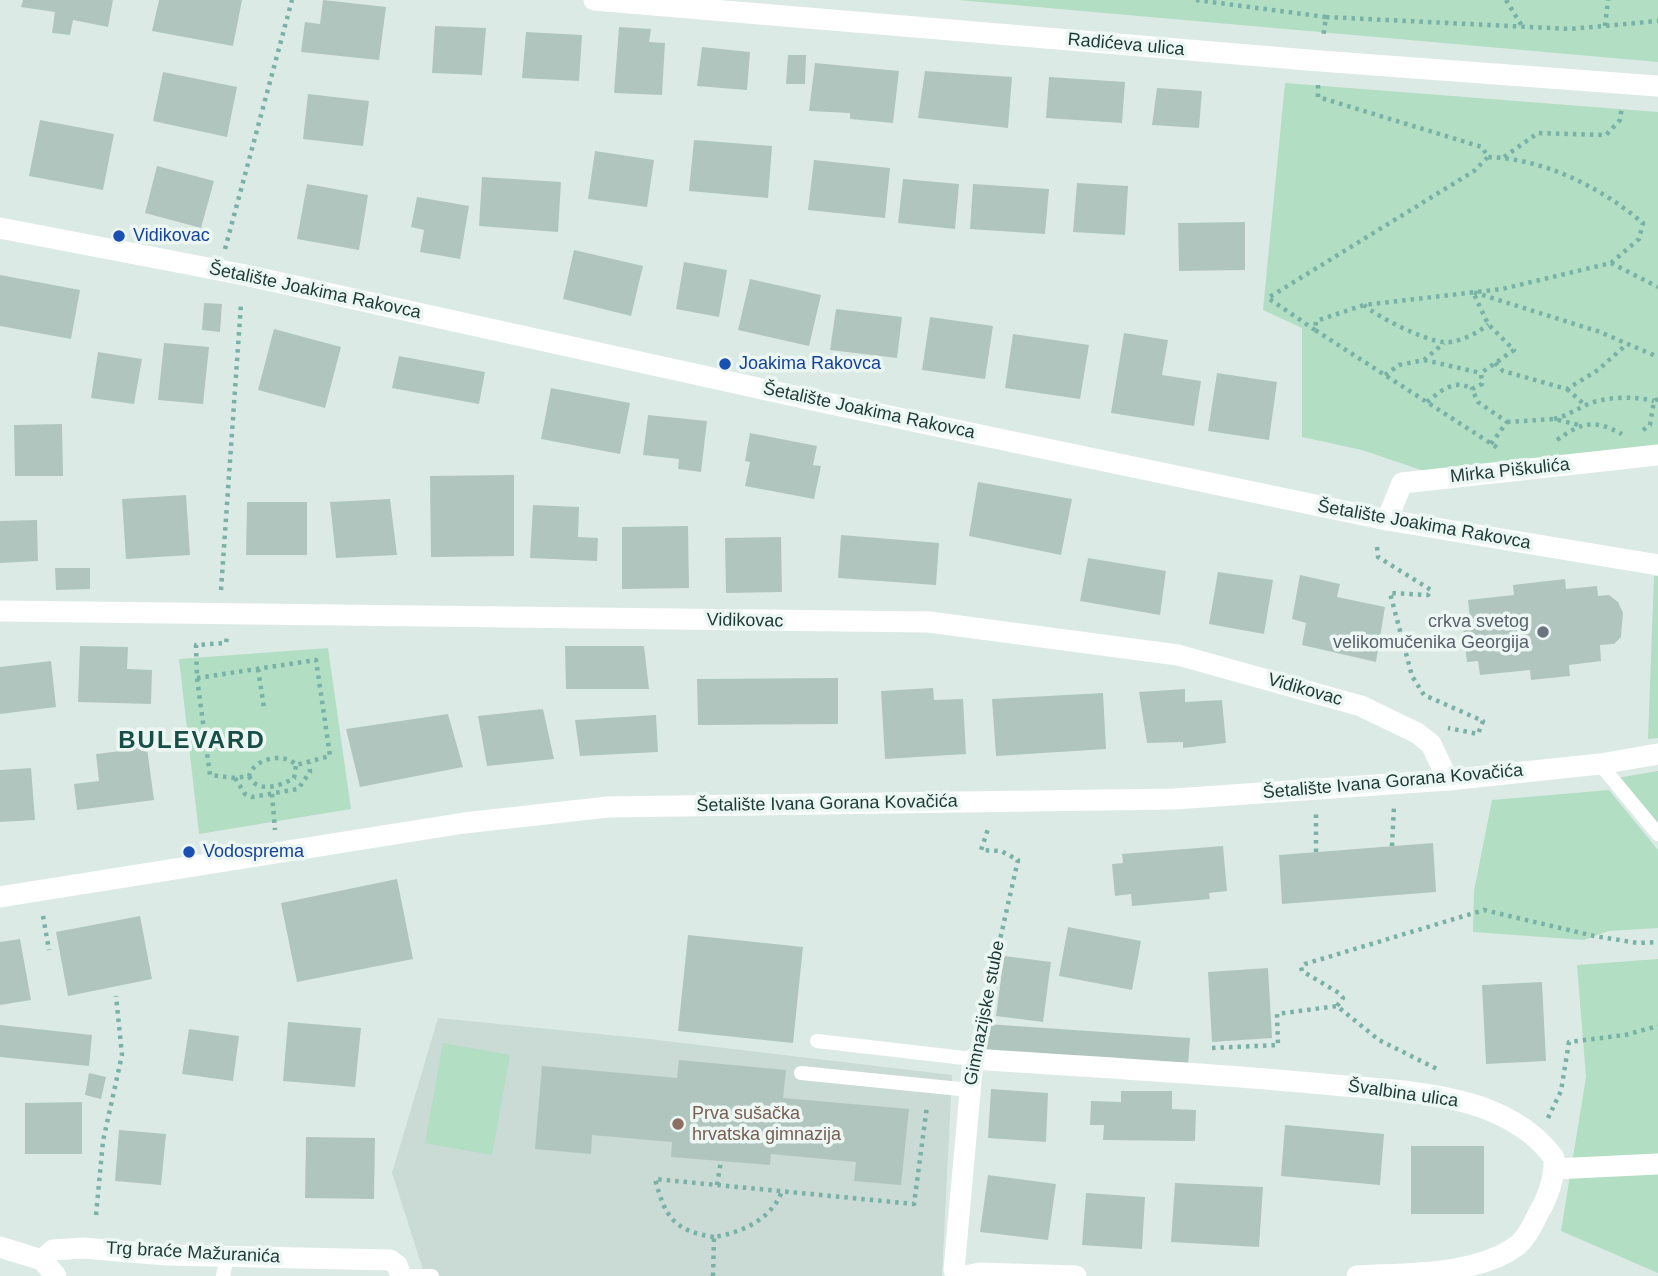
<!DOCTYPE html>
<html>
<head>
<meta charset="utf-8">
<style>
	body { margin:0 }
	canvas { display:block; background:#dceae5 }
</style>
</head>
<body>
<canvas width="1658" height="1276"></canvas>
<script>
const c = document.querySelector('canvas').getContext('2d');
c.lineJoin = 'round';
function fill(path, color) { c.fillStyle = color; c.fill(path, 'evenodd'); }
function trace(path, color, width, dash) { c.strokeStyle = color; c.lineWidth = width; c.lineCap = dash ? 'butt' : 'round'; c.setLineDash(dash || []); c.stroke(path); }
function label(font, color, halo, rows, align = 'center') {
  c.font = font + ' Arial,sans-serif'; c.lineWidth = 7; c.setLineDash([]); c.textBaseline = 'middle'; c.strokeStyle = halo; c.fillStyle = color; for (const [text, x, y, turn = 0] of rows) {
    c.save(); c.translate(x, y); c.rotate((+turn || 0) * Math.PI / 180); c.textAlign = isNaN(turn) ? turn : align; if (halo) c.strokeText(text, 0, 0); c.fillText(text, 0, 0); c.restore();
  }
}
fill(new Path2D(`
	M438,1018L649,1039L952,1075L942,1276H425L392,1173Z`), '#cadad4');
fill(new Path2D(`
	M958,0H1658V62Z
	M1285,83L1658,112V445L1427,472L1362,450L1302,437V328L1263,310Z
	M1654,576H1658V738L1648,739Z
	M328,648L351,809L199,834L179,659Z
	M1658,771V824L1617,778Z
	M1609,790L1658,850V928L1608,931L1584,940L1473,932L1474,891L1492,800Z
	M1658,959V1273L1561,1231L1586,1077L1577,965Z
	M443,1043L510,1055L492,1155L425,1143Z`), '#b2dec3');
fill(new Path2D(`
	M23,0H113L108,27L73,20L70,35L52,33L55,12L21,7Z
	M159,0H242L233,46L152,31Z
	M323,0L386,7L379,60L301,52L305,22L320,24Z
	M435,26L486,28L482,75L432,73Z
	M619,27L651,29L649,42L665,43L662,95L614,93Z
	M526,32L582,35L579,81L522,78Z
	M702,47L750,52L747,90L697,86Z
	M788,55H806L805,84H786Z
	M815,63L899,71L893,123L850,119V113L809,111Z
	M925,71L1012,77L1008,128L918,118Z
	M163,72L237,87L227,137L153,121Z
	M1049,77L1125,82L1122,123L1046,118Z
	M1157,88L1202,91L1199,128L1152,125Z
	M308,94L369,101L363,146L303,139Z
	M40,120L114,134L103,190L29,176Z
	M694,140L772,146L768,198L689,191Z
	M595,151L654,160L647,207L588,199Z
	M814,160L890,168L885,218L808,210Z
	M157,166L214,181L201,228L145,213Z
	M482,177L561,182L558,232L479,226Z
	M903,179L959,184L955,229L898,223Z
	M1077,183L1128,186L1125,235L1073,232Z
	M307,184L368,195L359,250L297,239Z
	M973,184L1049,189L1045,234L970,229Z
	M417,197L469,206L460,259L420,252L424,230L411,227Z
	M1245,222V270L1179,271L1178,223Z
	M574,250L643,266L631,316L563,299Z
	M684,262L727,270L719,317L676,309Z
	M0,275L80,290L71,339L0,326Z
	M750,279L821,295L809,346L738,330Z
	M204,303L222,304L220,332L202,330Z
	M836,309L902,317L897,358L830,350Z
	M930,317L993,326L985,379L922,370Z
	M274,329L341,347L325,408L258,390Z
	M1124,333L1168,340L1162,375L1201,381L1194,426L1111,413Z
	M1013,334L1089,345L1080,399L1005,388Z
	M164,343L209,347L203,404L158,400Z
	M98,352L142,359L134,404L91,398Z
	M399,356L485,372L479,404L392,388Z
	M1217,373L1277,382L1269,440L1208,431Z
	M551,388L630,403L620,454L541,439Z
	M648,415L707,421L701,472L678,469L679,459L643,455Z
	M62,424L63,476H15L14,425Z
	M750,433L817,446L813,465L821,466L814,499L745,486L750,462L745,461Z
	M514,475V556L431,557L430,476Z
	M978,482L1072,499L1061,555L969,536Z
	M186,495L190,555L126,559L122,499Z
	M390,499L397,555L336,558L330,502Z
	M247,502H307V555H246Z
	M533,505L579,507L578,537L598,538L597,561L530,558Z
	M37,520L38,561L0,563V521Z
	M688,526L689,588L622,589V527Z
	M841,535L939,543L936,585L838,578Z
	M781,537L782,592L726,593L725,538Z
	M1088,558L1166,571L1160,615L1080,601Z
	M55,568H90V589L56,590Z
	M1218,572L1273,580L1264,634L1209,624Z
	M1300,575L1340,584L1337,597L1385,607L1376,662L1302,645L1306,623L1292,619Z
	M1565,579L1566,589L1597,586L1598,596L1609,595L1618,602L1623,613L1621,637L1614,644L1600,645L1601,661L1569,665L1570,676L1531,680L1530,670L1480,675L1478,661L1467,662L1462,618H1470L1468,600L1514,595L1513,585Z
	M80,646L128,647L127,669L152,670L151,704L78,702Z
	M565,646H644L649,689H566Z
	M51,661L56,707L0,714V667Z
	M838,678V724L698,725L697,679Z
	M933,688L934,700L963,699L966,754L885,759L881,691Z
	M1185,689V702L1222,700L1226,743L1183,748V742L1147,743L1139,692Z
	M1103,693L1106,749L996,756L992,699Z
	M543,709L554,759L487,766L478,716Z
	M448,714L463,767L360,787L346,729Z
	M656,715L658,752L580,756L575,720Z
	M146,741L154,800L77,810L74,784L99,781L96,754L121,751L120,745Z
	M31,768L35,820L0,822V770Z
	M1433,843L1436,892L1282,904L1279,855Z
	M1223,846L1227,891L1209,893L1210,899L1132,906L1131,894L1115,896L1112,864L1123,863L1122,854Z
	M397,879L413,959L297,982L281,903Z
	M140,916L152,979L68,996L56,932Z
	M1068,927L1141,941L1132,990L1059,976Z
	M688,935L803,947L793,1043L678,1031Z
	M20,939L31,1000L0,1005V942Z
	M1004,956L1051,962L1043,1022L996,1016Z
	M1268,968L1272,1038L1212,1042L1208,972Z
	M1542,982L1546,1061L1486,1064L1482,985Z
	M288,1022L361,1028L355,1087L283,1081Z
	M987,1024L1190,1038L1188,1066L985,1051Z
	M0,1025L92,1035L89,1066L0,1057Z
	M189,1029L239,1036L233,1081L182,1074Z
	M679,1060L786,1070L783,1098L909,1109L901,1185L854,1181L856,1162L771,1154L770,1165L671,1157L672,1142L592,1135L591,1154L535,1149L542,1066L677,1078Z
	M89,1073L106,1077L101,1099L85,1095Z
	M991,1089L1048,1093L1046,1142L988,1138Z
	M1121,1091H1172V1109L1196,1110L1195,1141L1103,1140L1104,1125H1090L1091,1101L1121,1102Z
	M82,1102V1154H25V1103Z
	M1285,1125L1384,1134L1380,1185L1281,1176Z
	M119,1130L166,1134L161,1185L115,1181Z
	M306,1137L375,1138L374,1199L305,1198Z
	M1411,1146H1484V1214H1411Z
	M988,1175L1056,1184L1048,1240L980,1232Z
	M1175,1183L1263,1187L1259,1247L1171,1242Z
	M1086,1193L1145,1197L1142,1249L1082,1245Z`), '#b1c5bf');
trace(new Path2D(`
	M1196,0L1326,17L1323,38
	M1506,0L1522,26
	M1326,17L1570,29L1658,21
	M1605,26L1608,0
	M1318,85V97L1482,147L1488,157C1545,159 1600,187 1643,223L1639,239L1611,263L1502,289L1364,305L1316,321L1315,330L1498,448
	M1504,157L1538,133L1606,135L1620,120L1622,106
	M225,249L292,0
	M1611,263L1658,287
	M1364,305C1379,318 1424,340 1443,342C1456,344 1479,333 1488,324
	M1315,330L1268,298L1474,171L1488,157
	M1424,360L1481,373
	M1495,363L1503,371L1567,389L1598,370L1627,344
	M1385,375L1399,365L1424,360L1444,343
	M1567,389L1585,405
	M1427,402C1441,391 1454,378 1472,389
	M1554,419C1566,416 1573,411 1584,406C1603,396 1635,396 1654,401
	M1507,422L1554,419L1579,425
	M1643,430L1650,425L1654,401L1658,399
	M1557,440C1582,422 1594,419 1622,434
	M1491,444L1507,422L1478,402L1472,389L1482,384L1481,373L1514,350L1488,324L1473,292L1600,332L1658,357
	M1377,547L1378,557L1431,590L1428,595L1390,593L1412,676L1424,695L1483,721L1478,734L1448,728
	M221,590L241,304
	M258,669L264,708
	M197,678L316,660L330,756L296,765C284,752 254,758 249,776L235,778L210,775L197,678L196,645L226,643L227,637
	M249,776C257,794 281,786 294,778L296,765
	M235,778L245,794L252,797L298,789L310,772L309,763
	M272,794L275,830
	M1392,846L1394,806
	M1316,852V814
	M43,916L49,950
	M1337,1006L1343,998L1339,993L1302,971L1301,967L1305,964L1484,910L1594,936L1638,943L1658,942
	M978,1037L1018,860L1001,851L981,850L989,826
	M1212,1048L1278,1045L1277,1014L1337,1006L1379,1040L1439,1070
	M1548,1118L1561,1091L1569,1042L1625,1035L1658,1026
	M717,1185L721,1161
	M96,1215L103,1141L122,1055L116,996
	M714,1237C673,1231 665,1216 655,1179L914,1204L927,1106
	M713,1276L714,1237C741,1233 772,1219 782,1191`), '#79b1a6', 4.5, [3.5, 5]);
trace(new Path2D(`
	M1600,764L1658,834
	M817,1041L973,1059
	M801,1073L970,1090
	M223,1276L227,1257
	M401,1276H432`), '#fff', 14);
trace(new Path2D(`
	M594,0L1320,61L1658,86
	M1387,520L1402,483L1658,455
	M0,611L929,622L1178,655L1361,706L1417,733L1431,744L1448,780
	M1554,1169L1658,1164
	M42,1260L53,1250L83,1248L166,1255L390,1260L397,1265L401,1276
	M959,1276L954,1270L973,1059C1090,1067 1207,1073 1323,1084C1376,1089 1431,1090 1481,1107C1509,1117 1536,1133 1554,1158C1555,1178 1548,1197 1538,1214C1533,1225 1527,1237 1518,1245C1477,1276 1406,1273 1357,1276
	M966,1276L980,1273L1076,1276`), '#fff', 21);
trace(new Path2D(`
	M0,228L245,275L817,401L1387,520L1658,565
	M0,897L464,823L608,807L1174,799L1448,780L1600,764L1658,754
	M0,1247L42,1260L56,1276`), '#fff', 21);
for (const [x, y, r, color] of [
	[119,236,7,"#1a4fb4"],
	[725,364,7,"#1a4fb4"],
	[1543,632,7,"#6b7280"],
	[189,852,7,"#1a4fb4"],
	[678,1124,7,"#8d6e63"]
]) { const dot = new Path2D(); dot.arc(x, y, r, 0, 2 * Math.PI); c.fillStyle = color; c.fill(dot); trace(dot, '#ecf7f3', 2.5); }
label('18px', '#1d3a36', '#ecf7f3', [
	["Radićeva ulica",1126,45,5],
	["Šetalište Joakima Rakovca",315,291,12],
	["Šetalište Joakima Rakovca",869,411,12],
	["Mirka Piškulića",1510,471,-6],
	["Šetalište Joakima Rakovca",1424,525,10],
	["Vidikovac",745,621,1],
	["Vidikovac",1305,690,16],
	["Šetalište Ivana Gorana Kovačića",1393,782,-5],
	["Šetalište Ivana Gorana Kovačića",827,804,-1],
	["Gimnazijske stube",985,1013,-79],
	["Švalbina ulica",1403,1094,8],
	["Trg braće Mažuranića",193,1253,3]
]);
label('18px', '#164399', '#ecf7f3', [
	["Vidikovac",133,236],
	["Joakima Rakovca",739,364],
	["Vodosprema",203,852]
], 'left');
label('18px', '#5b616d', '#ecf7f3', [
	["crkva svetog",1529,622],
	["velikomučenika Georgija",1529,643]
], 'right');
label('18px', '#785e54', '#ecf7f3', [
	["Prva sušačka",692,1114],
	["hrvatska gimnazija",692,1135]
], 'left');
c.letterSpacing = '2px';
label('bold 24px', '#174e46', '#ecf7f3', [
	["BULEVARD",192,741]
]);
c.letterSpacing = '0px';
</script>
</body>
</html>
